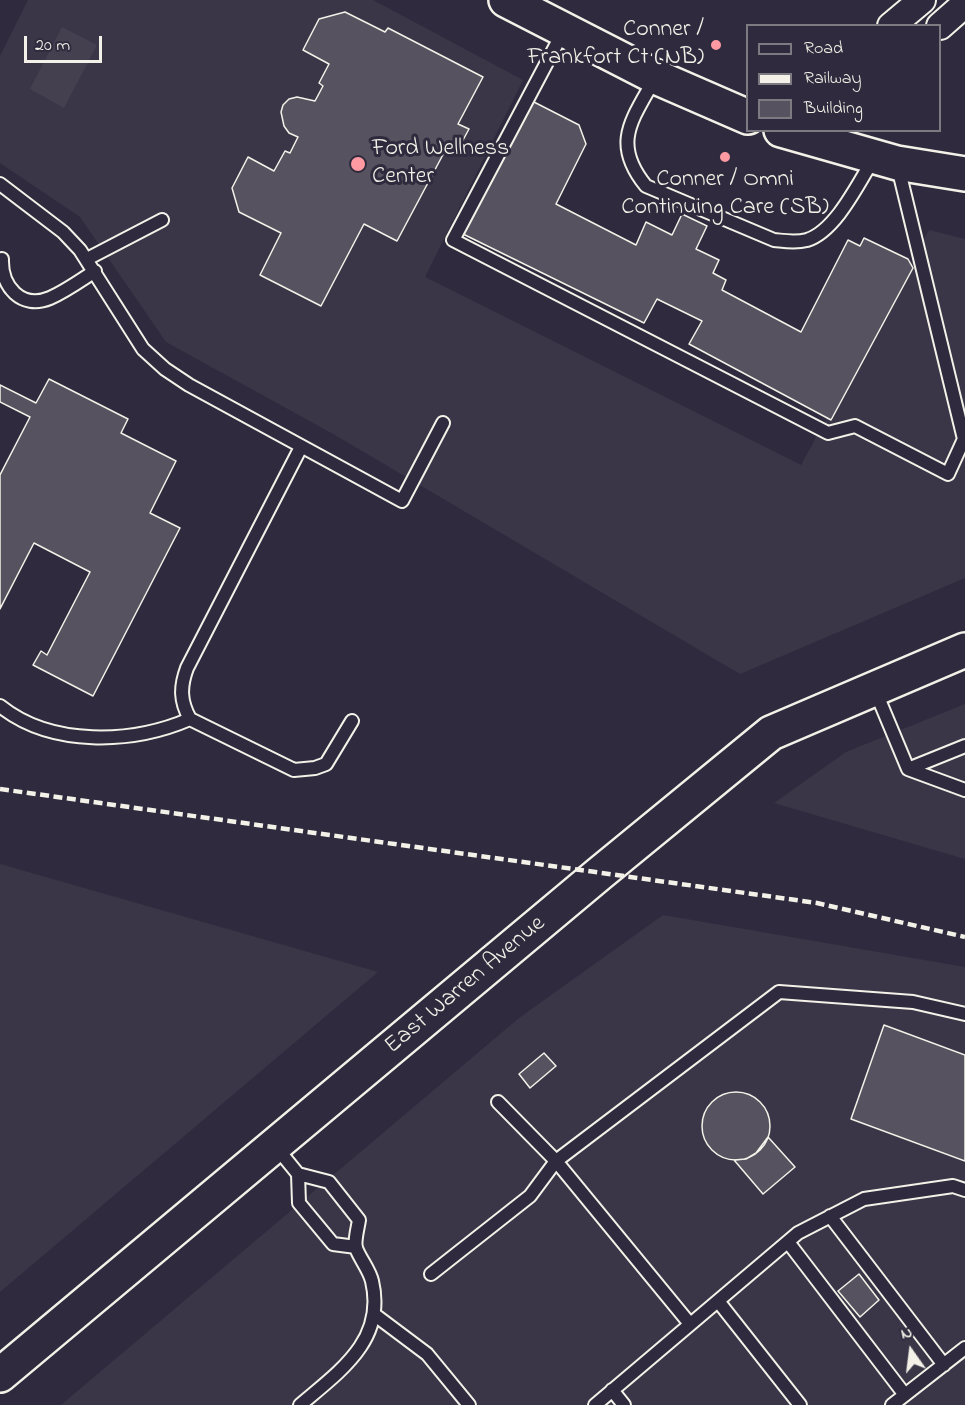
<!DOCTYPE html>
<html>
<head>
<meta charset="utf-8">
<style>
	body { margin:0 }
	#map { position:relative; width:965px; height:1405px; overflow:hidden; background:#2f2a3d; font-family:"Indie Flower",sans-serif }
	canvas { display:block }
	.legend { position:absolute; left:746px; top:24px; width:195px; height:108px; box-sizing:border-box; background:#2f2a3d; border:2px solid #7e7a81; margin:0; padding:8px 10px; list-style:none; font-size:18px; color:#f4f1e8 }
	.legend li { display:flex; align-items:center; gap:12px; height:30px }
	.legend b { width:30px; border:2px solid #7e7a81 }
	.north { position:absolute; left:881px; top:1321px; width:60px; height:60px; -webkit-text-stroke:4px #2f2a3d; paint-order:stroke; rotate:346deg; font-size:16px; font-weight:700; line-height:24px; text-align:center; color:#f4f1e8 }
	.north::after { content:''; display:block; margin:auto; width:21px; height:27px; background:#f4f1e8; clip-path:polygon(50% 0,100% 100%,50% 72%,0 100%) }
	.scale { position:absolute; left:24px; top:36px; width:78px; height:27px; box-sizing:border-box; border:3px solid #f4f1e8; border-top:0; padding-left:8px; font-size:18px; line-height:21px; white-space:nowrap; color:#f4f1e8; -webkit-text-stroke:4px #2f2a3d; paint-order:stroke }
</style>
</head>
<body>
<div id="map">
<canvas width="965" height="1405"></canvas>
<ul class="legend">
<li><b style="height:8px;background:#2f2a3d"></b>Road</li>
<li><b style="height:8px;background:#f4f1e8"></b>Railway</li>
<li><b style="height:16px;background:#56525f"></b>Building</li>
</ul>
<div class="north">N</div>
<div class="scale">20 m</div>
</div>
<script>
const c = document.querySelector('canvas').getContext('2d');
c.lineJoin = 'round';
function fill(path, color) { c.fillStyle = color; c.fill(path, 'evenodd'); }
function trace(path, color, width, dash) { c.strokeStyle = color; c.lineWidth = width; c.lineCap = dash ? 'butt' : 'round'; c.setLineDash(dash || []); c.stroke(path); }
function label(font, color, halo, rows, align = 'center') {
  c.font = font + ' "Indie Flower",sans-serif'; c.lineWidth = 6; c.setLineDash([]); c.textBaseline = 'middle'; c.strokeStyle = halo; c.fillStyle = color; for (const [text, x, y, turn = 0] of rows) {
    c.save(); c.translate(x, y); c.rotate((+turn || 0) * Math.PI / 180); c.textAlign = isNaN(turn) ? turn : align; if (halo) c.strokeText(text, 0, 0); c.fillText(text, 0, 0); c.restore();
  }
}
fill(new Path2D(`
	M28,0H373L523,80L425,277L801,465L929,230L965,239V578L740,674L335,435L166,342L80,217L0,163V56Z
	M965,704V859L774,803L846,752Z
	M0,864L378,972L0,1292Z
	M663,915L965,967V1405H61L519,1018Z`), '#3b3647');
fill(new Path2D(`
	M62,27L97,45L64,108L30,89Z`), '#454050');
const building = new Path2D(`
	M345,12L385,32L388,28L483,77L458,124L469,129L456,153L446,149L397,241L364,224L321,306L260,275L281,233L239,212L232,188L248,157L274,171L285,151L290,153L298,137L289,133L284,126L281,112L283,105L289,99L297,97L315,101L323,86L319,83L329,64L303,50L319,19Z
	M532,101L579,125L586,144L556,204L636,245L646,222L672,235L682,214L707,226L696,249L719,260L713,273L726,280L722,290L801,332L848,240L860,246L864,238L908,259L913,268L831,420L689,344L702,321L657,299L644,323L463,234Z
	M49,379L128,419L121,433L176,461L150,513L180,528L93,696L33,665L41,651L47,655L90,572L34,543L0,609V475L30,417L0,402V385L36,403Z
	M884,1025L965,1055V1161L851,1119Z
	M544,1053L556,1066L530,1088L519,1074Z
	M702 1126a34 34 0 1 1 68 0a34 34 0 1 1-68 0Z
	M768,1137L795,1167L763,1194L734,1160L746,1159L756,1153Z
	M859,1274L879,1300L860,1317L838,1291Z`);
fill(building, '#56525f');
trace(building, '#f4f1e8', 1.5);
const service = new Path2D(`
	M563,32L453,240L828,433L855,426L948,474L964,439L898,167
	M655,78C632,120 611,143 646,186L774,240C785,241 795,243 807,240C836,231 859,182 874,158
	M0,184L63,232L80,250L143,349L165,369L189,385L402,501L443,423
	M2,259C1,286 21,310 50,298C66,291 81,280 95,271
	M87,259L162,220
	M875,690L908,769L965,790
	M0,706C51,747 132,744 190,719C180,701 180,687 187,668L301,447
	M190,719L294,770L315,768L326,764L352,721
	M908,769L965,746
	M498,1102L556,1161L690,1324
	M276,1147L298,1174L299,1203L333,1244L356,1247
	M298,1174L329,1182L359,1220C358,1227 354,1241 356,1248C360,1259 369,1269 372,1281C386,1340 340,1371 300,1405
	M830,1216L944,1365
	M788,1242L905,1395
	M431,1274L530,1196L556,1161L779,992L913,1002L965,1014
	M718,1301L800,1405
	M375,1315L427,1354L469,1405
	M612,1390L624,1405
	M595,1405L798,1233L864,1199L953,1186L965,1190
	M892,1405L965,1348`);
const minor = new Path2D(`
	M891,26L922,0
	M940,26L965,4`);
const secondary = new Path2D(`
	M506,0L656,77L748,117
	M781,130L897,163L965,174
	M0,1375L599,874L771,733L965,650`);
trace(service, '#f4f1e8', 16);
trace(minor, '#f4f1e8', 30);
trace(secondary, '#f4f1e8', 38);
trace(service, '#2f2a3d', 12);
trace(minor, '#2f2a3d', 26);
trace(secondary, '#2f2a3d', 33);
trace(new Path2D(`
	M0,789L817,903L965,937`), '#f4f1e8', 4.5, [9, 4.5]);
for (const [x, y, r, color] of [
	[716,45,6,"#ff9aa2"],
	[725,157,6,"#ff9aa2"],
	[358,164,8,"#ff9aa2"]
]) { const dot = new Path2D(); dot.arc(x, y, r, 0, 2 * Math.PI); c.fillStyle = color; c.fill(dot); trace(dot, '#2f2a3d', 2); }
label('24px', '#f4f1e8', '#2f2a3d', [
	["Conner /",704,31],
	["Frankfort Ct (NB)",704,59],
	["Ford Wellness",372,150,"left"],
	["Center",372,178,"left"],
	["Conner / Omni",725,181,"center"],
	["Continuing Care (SB)",725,209,"center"]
], 'right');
label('24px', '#f4f1e8', '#2f2a3d', [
	["East Warren Avenue",466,986,-40]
]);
</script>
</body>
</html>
